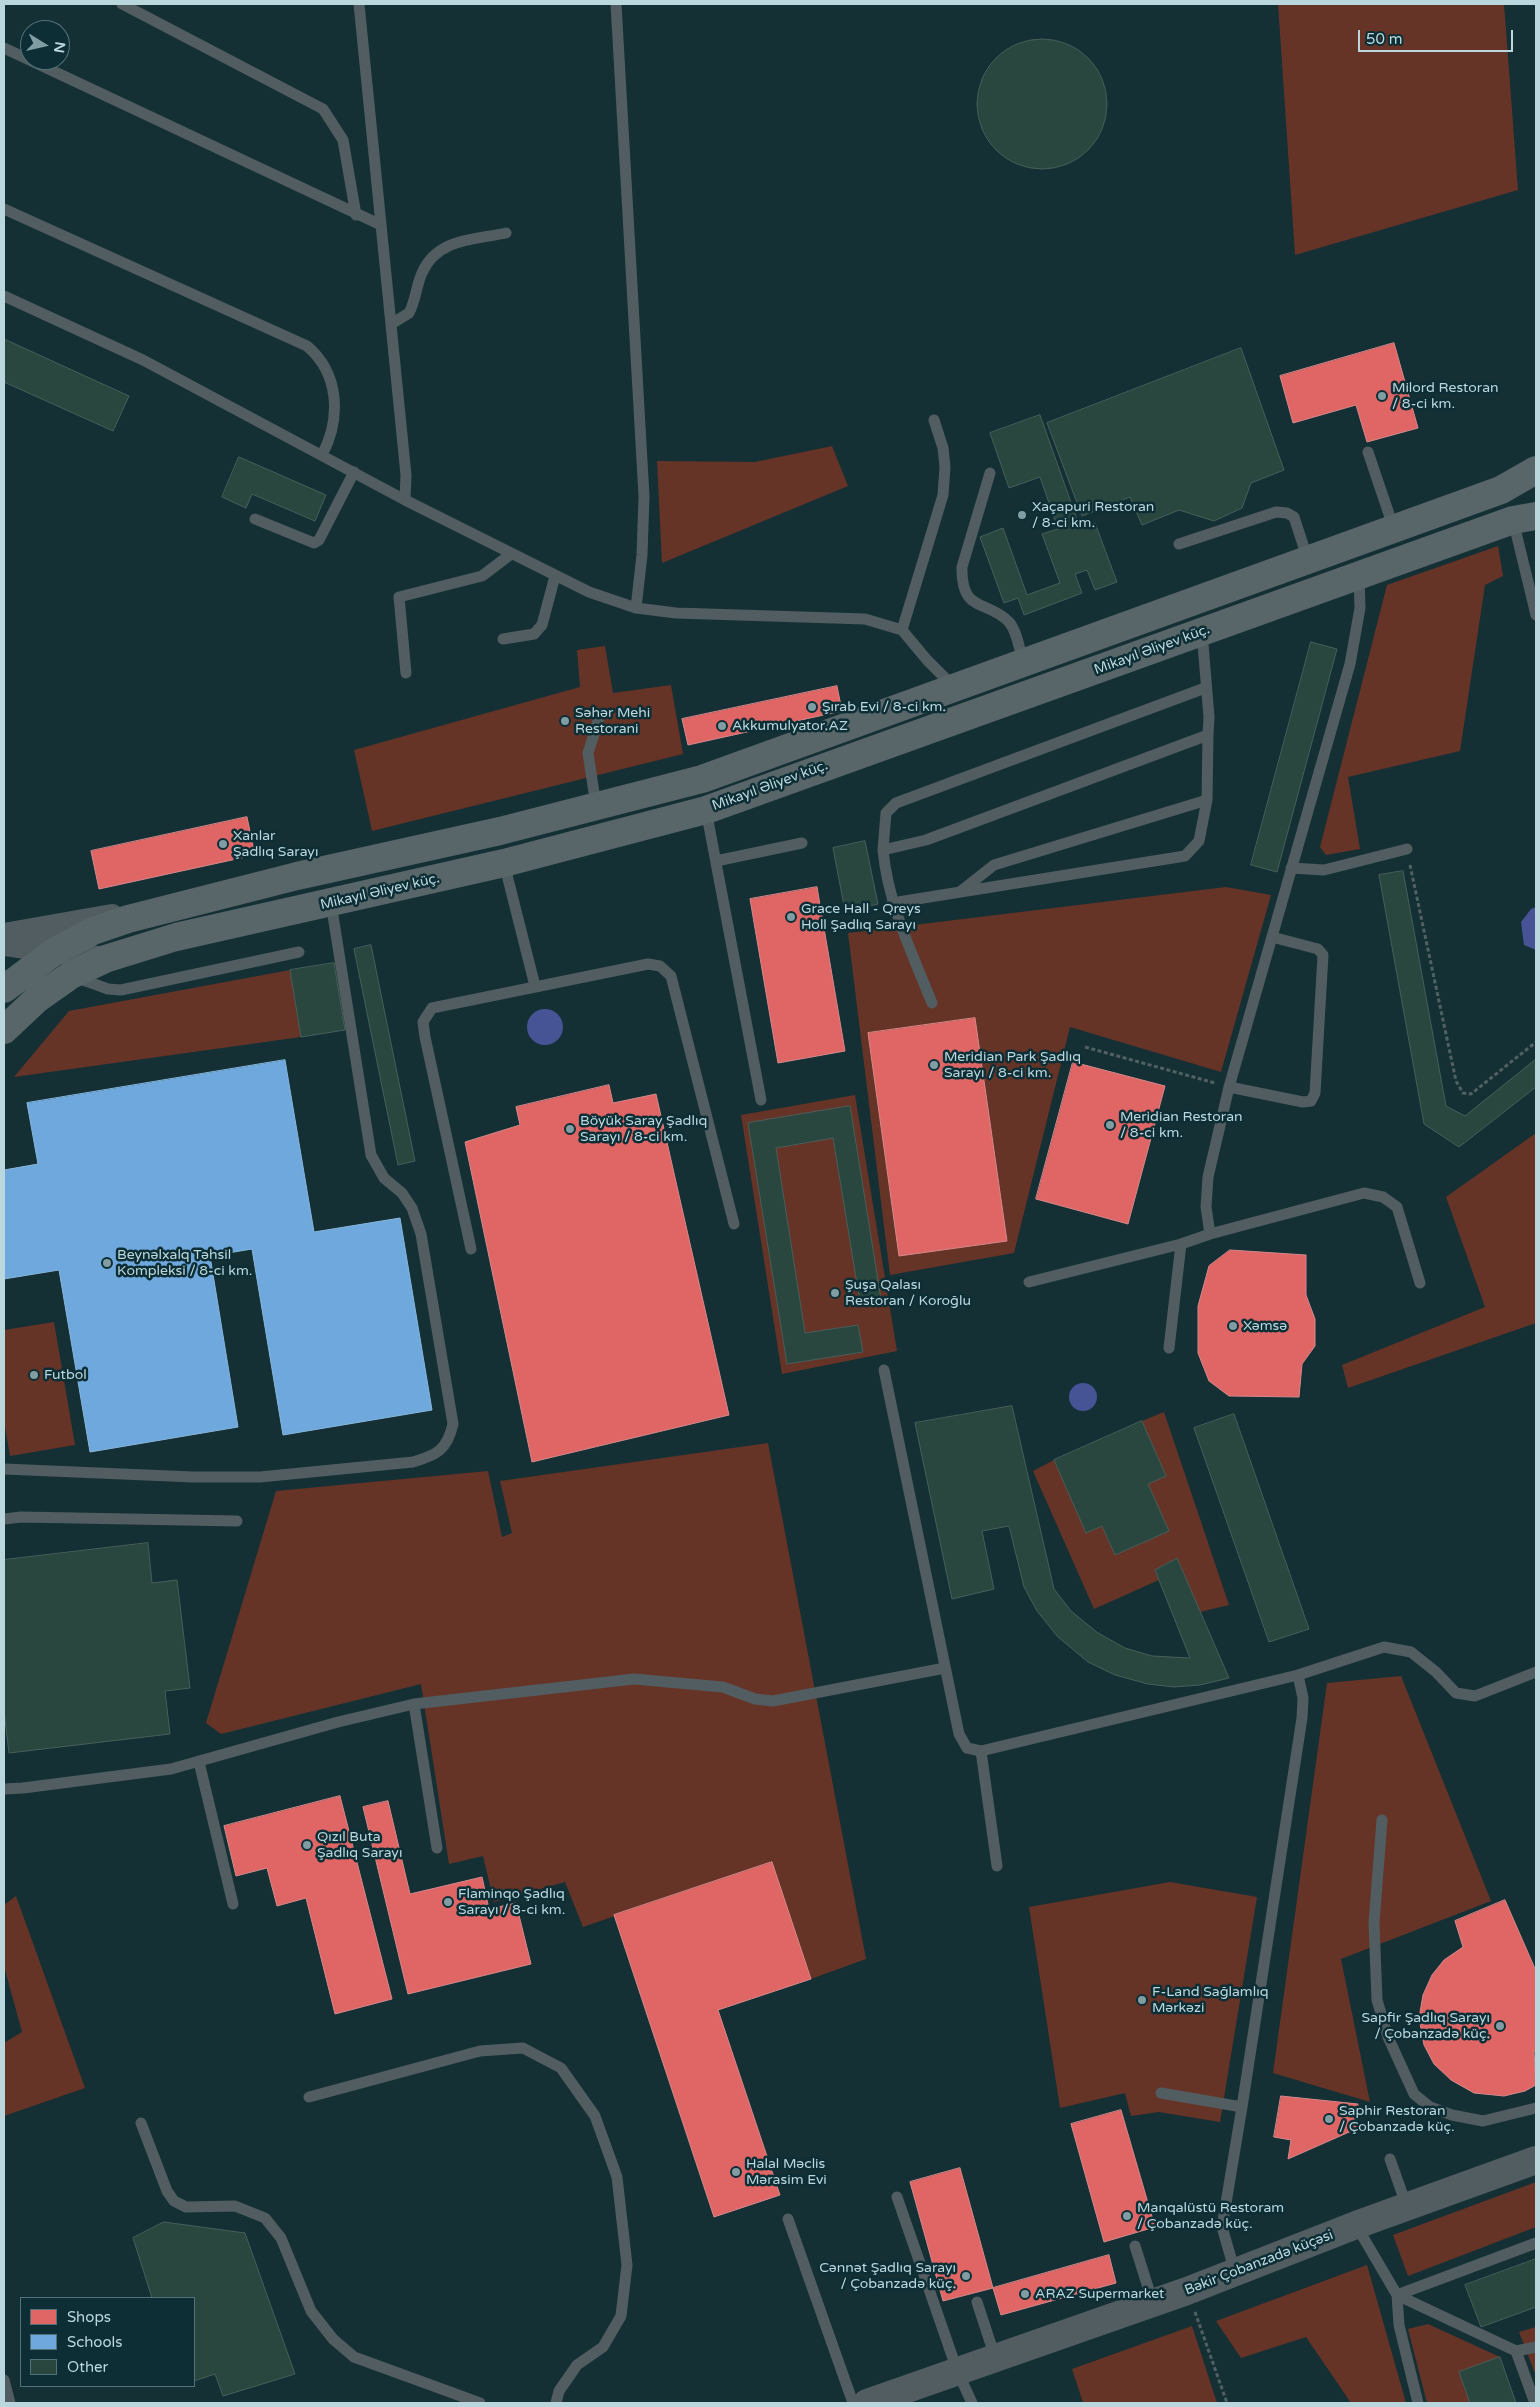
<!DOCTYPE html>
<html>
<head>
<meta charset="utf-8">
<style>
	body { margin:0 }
	#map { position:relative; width:1540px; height:2407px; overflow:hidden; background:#143035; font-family:"Varela Round",sans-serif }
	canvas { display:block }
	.frame { position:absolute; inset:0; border:5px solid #bad7de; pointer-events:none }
	.legend { position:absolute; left:20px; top:2297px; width:175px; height:90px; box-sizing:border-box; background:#0d2e35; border:1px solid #527279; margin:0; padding:6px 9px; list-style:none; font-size:15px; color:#bad7de }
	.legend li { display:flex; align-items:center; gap:10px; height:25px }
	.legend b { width:25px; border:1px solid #527279 }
	.north { position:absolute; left:20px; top:20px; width:50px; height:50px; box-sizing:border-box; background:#0d2e35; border:1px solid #527279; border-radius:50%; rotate:99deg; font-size:14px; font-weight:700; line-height:20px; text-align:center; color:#bad7de }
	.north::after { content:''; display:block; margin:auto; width:18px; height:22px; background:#809da3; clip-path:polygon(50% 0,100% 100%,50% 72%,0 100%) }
	.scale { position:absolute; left:1358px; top:30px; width:155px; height:22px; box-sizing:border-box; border:2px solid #bad7de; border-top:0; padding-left:6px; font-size:15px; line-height:18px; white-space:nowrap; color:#bad7de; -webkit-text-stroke:4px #0d2e35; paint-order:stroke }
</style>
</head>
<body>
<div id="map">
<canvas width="1540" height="2407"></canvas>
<div class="frame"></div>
<ul class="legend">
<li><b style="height:14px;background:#e06666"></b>Shops</li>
<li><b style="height:14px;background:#6fa8dc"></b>Schools</li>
<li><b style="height:14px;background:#29473f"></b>Other</li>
</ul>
<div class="north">N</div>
<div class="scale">50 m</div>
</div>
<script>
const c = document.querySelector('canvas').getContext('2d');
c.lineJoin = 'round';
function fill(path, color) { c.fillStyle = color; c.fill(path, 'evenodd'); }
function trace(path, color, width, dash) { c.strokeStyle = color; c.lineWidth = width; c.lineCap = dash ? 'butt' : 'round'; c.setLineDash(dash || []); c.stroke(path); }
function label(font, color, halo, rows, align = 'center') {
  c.font = font + ' "Varela Round",sans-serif'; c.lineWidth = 5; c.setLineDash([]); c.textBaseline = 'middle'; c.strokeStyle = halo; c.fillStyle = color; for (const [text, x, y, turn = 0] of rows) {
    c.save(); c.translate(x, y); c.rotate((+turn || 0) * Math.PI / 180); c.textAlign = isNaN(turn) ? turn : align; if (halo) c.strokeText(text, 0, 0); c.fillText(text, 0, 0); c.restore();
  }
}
fill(new Path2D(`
	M1278,4H1504L1518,190L1295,255Z
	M832,446L848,486L662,563L657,461L755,462Z
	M1498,546L1503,576L1485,585L1460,751L1348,777L1360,849L1326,855L1320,847L1387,585Z
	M605,646L613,693L671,685L683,754L372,831L354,750L580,687L577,650Z
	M1226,887L1271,895L1221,1072L1070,1027L1014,1253L890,1275L848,933Z
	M290,970L301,1037L14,1077L69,1011Z
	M855,1095L897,1351L782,1374L741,1115Z
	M1536,1133V1323L1348,1388L1342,1365L1485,1307L1446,1197Z
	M54,1322L75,1445L10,1456L4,1421V1330Z
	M1164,1412L1229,1605L1200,1612L1177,1558L1155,1570L1159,1580L1094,1609L1033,1471L1054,1460L1086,1533L1102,1526L1115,1554L1168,1531L1148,1484L1166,1476L1142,1421Z
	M768,1443L866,1959L811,1979L772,1862L583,1927L565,1882L494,1902L483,1856L449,1864L421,1684L221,1734L206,1723L276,1491L488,1471L502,1537L512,1533L500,1481Z
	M1401,1676L1491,1901L1341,1959L1370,2102L1273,2073L1327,1683Z
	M1170,1882L1257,1897L1220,2122L1159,2112L1131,2116L1125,2093L1060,2108L1029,1907Z
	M16,1896L85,2088L4,2116V2043L22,2032L4,1966V1905Z
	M1536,2182V2227L1408,2276L1393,2235Z
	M1367,2265L1406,2403H1351L1306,2337L1241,2358L1216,2321Z
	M1428,2324L1500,2357L1459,2372L1470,2403H1427L1408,2329Z
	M1192,2326L1217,2403H1083L1072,2369Z
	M1536,2327V2376L1519,2332Z`), '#663327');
fill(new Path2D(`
	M1536,907V950L1524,945L1521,922L1531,909Z
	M527 1027a18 18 0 1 1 36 0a18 18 0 1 1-36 0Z
	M1069 1397a14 14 0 1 1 28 0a14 14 0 1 1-28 0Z`), '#465395');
const shops = new Path2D(`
	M1394,343L1418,428L1367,442L1356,405L1293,423L1280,376Z
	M837,686L842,711L688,745L682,719Z
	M247,817L255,855L99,889L91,851Z
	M817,887L845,1051L778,1063L750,899Z
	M975,1018L1007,1241L899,1256L868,1033Z
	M1073,1062L1165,1086L1128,1224L1036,1199Z
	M609,1085L613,1103L656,1094L729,1415L532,1462L465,1142L520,1125L516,1107Z
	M1230,1250L1306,1255V1295L1315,1319V1346L1302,1364L1299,1397L1229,1396L1209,1381L1198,1353V1306L1209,1266Z
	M340,1796L392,1999L335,2014L306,1898L277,1906L267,1868L236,1876L224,1826Z
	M388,1801L410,1894L482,1877L489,1909L516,1903L531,1964L408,1994L363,1807Z
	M772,1862L811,1979L718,2010L780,2195L714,2217L614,1915Z
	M1505,1900L1536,1971V2051L1534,2052L1536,2085L1525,2091L1504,2096L1474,2093L1451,2080L1434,2064L1424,2045L1419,2018L1423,1995L1432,1975L1444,1960L1463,1947L1455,1921Z
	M1281,2096L1358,2104L1356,2129L1288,2159L1291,2140L1274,2137Z
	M1121,2110L1155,2227L1104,2242L1071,2124Z
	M960,2168L993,2288L943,2301L910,2182Z
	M1109,2255L1116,2283L1001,2315L993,2288Z`);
fill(shops, '#e06666');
trace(shops, '#d5888a', 1);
const schools = new Path2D(`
	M285,1060L314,1232L400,1218L432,1410L283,1435L252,1249L210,1256L238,1427L90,1452L59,1270L4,1279V1170L38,1164L27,1103Z`);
fill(schools, '#6fa8dc');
trace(schools, '#86b6dd', 1);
const building = new Path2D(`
	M977 104a65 65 0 1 1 130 0a65 65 0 1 1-130 0Z
	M4,339L129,396L113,431L4,382Z
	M1241,348L1284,470L1251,483L1242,508L1214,521L1179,510L1142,525L1130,497L1082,516L1047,423Z
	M1040,415L1080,528L1095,523L1117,582L1095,590L1087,570L1075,574L1082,593L1024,615L1018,598L1004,603L980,537L1003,528L1027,595L1060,583L1042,534L1058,529L1040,477L1009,488L990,433Z
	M239,457L326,495L315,521L252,494L246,508L222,497Z
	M1311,642L1337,649L1277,872L1251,865Z
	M865,841L878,904L845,911L833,848Z
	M1403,871L1446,1106L1465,1116L1536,1059V1087L1459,1147L1424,1124L1379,875Z
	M371,945L415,1161L398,1165L354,949Z
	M334,963L345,1030L301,1037L290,970Z
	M850,1106L881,1299L860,1302L833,1138L776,1148L805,1333L858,1325L863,1352L787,1364L748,1123Z
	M1012,1406L1054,1589L1071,1611L1098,1633L1125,1648L1152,1656L1190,1658L1155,1570L1177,1558L1229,1678L1200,1685L1174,1687L1148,1684L1115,1675L1088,1662L1058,1637L1037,1611L1024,1587L1009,1526L982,1531L994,1589L952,1599L915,1423Z
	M1234,1414L1309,1629L1269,1642L1194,1428Z
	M1142,1421L1166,1476L1148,1484L1169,1531L1115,1555L1102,1526L1086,1533L1054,1460Z
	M148,1543L152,1583L177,1580L190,1688L165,1691L170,1734L9,1753L4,1711V1560Z
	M164,2222L245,2233L295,2374L223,2396L215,2374L194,2381V2298H152L133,2238Z
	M1536,2259V2307L1481,2327L1465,2285Z
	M1500,2357L1516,2403H1470L1459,2372Z`);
fill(building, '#29473f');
trace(building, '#495e5a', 1);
trace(new Path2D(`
	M1410,865L1456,1081L1463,1093L1471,1094L1536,1042
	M1085,1047L1215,1083
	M1195,2312L1227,2403`), '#516062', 3, [4, 2.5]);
trace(new Path2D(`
	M122,4L323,109L343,140L356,215
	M359,4L406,475L405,500
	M616,4L644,496L642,555L636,608
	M4,48L381,225
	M4,209L307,346C340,374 341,419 322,455
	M4,296L143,360L405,500L589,592L636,608L676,613L865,619L902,630L927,660L954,687
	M391,324L409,313C416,300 416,286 422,273C437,238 474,240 506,233
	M1368,452L1394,529
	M990,473L962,567C961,614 987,599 1009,622C1017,631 1020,651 1023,662
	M255,519L314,543L319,540L354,472
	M1513,520L1536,615
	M1179,544L1276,512L1287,513L1294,517L1308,560
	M902,630L943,495L945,467L943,448L934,420
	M503,639L534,634L542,625L555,576
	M406,673L399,597L482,576L511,554
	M596,806L588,753L600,715
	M706,810L761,1100
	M883,850L886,813L896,803L1205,688
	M716,861L802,843
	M504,863L535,986
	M1291,868L1324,870L1407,849
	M961,891L994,865L1207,800
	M892,903L1185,856L1199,841L1207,800L1208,735
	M75,977L108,989L121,990L299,952
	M932,1003C912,953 888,904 883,850L926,840L1208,735L1209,717L1202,632
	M1229,1087L1303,1102L1311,1101L1315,1093L1323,955L1318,949L1272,937
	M1210,1234L1206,1207L1208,1177L1229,1087L1350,664L1360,608L1359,575
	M471,1249L425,1037L423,1022L432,1008L648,964L660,966L671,976L734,1224
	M1029,1282L1181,1244
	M1169,1348L1181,1244L1210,1234L1364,1193L1383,1197L1397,1207L1420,1283
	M884,1370L959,1734L967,1748L981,1751L1298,1675L1384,1647L1411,1652L1436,1672L1456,1693L1475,1696L1536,1672
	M4,1469L193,1477H260L413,1462C437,1455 447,1450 453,1424L421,1234L412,1208L402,1193L384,1178L371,1155L331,903
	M4,1519L21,1517L237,1521
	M414,1704L437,1848
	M981,1751L997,1866
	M199,1762L233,1904
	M4,1789L23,1788L171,1769L338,1722L414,1704L634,1679L723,1687L755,1699L773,1701L945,1668
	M1382,1820L1374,1923L1377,2000L1388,2037L1414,2094L1430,2107L1452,2115L1483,2121L1536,2108
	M1161,2093L1242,2107
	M309,2097L480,2051L523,2048L561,2068L595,2116L617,2177L627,2265L621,2316L603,2347L577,2365L559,2391L556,2403
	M141,2123L167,2191L174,2201L186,2207L235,2206L265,2218L281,2238L311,2311L333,2339L354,2357L480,2403
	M1390,2159L1407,2207
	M897,2197L957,2370L972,2403
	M788,2219L853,2403
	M1356,2225L1397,2295L1399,2325L1418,2403
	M1135,2246L1153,2303
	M1235,2272L1222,2227L1242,2107L1302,1718L1303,1698L1298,1675
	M977,2302L995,2357
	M1516,2351L1536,2347
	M4,2380L10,2403
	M1535,2403L1516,2351L1397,2295L1536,2243`), '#515d60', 11);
trace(new Path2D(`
	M4,935L112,916
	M4,944L105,959`), '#515d60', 24);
trace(new Path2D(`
	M867,2403L1187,2291L1356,2225L1536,2160`), '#515d60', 28);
trace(new Path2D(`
	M4,989L54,952L93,931L128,919L297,876L500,831L702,779L1501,490L1536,470
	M4,1030L37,999L71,975L105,959L176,937L504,863L706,810L1513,520L1536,516`), '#596669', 28);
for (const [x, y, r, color] of [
	[1382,396,5,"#809da3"],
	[1022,515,5,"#809da3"],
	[812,707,5,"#809da3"],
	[565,721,5,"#809da3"],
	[722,726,5,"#809da3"],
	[223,844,5,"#809da3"],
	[791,917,5,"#809da3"],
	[934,1065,5,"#809da3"],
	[1110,1125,5,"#809da3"],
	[570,1129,5,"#809da3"],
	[107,1263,5,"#809da3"],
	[835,1293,5,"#809da3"],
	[1233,1326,5,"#809da3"],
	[34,1375,5,"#809da3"],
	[307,1845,5,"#809da3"],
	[448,1902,5,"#809da3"],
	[1142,2000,5,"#809da3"],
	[1500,2026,5,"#809da3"],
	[1329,2119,5,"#809da3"],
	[736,2172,5,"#809da3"],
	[1127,2216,5,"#809da3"],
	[966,2276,5,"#809da3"],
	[1025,2294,5,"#809da3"]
]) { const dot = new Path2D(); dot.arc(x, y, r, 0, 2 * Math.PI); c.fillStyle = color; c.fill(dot); trace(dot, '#0d2e35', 2); }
label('14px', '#bad7de', '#0d2e35', [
	["Milord Restoran",1392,388],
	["/ 8-ci km.",1392,404],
	["Xaçapuri Restoran",1032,507],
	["/ 8-ci km.",1032,523],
	["Şırab Evi / 8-ci km.",822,707],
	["Səhər Mehi",575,713],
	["Restorani",575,729],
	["Akkumulyator.AZ",732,726],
	["Xanlar",233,836],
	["Şadlıq Sarayı",233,852],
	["Grace Hall - Qreys",801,909],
	["Holl Şadlıq Sarayı",801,925],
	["Meridian Park Şadlıq",944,1057],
	["Sarayı / 8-ci km.",944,1073],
	["Meridian Restoran",1120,1117],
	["/ 8-ci km.",1120,1133],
	["Böyük Saray Şadlıq",580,1121],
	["Sarayı / 8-ci km.",580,1137],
	["Beynəlxalq Təhsil",117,1255],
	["Kompleksi / 8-ci km.",117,1271],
	["Şuşa Qalası",845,1285],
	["Restoran / Koroğlu",845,1301],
	["Xəmsə",1243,1326],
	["Futbol",44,1375],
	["Qızıl Buta",317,1837],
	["Şadlıq Sarayı",317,1853],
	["Flaminqo Şadlıq",458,1894],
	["Sarayı / 8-ci km.",458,1910],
	["F-Land Sağlamlıq",1152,1992],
	["Mərkəzi",1152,2008],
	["Sapfir Şadlıq Sarayı",1490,2018,"right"],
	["/ Çobanzadə küç.",1490,2034,"right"],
	["Saphir Restoran",1339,2111],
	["/ Çobanzadə küç.",1339,2127],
	["Halal Məclis",746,2164],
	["Mərasim Evi",746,2180],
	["Manqalüstü Restoram",1137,2208],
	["/ Çobanzadə küç.",1137,2224],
	["Cənnət Şadlıq Sarayı",956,2268,"right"],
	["/ Çobanzadə küç.",956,2284,"right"],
	["ARAZ Supermarket",1035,2294]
], 'left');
label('14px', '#bad7de', '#0d2e35', [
	["Mikayıl Əliyev küç.",1152,650,-20],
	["Mikayıl Əliyev küç.",770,786,-20],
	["Mikayıl Əliyev küç.",380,892,-13],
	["Bəkir Çobanzadə küçəsi",1259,2263,-21]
]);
</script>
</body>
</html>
